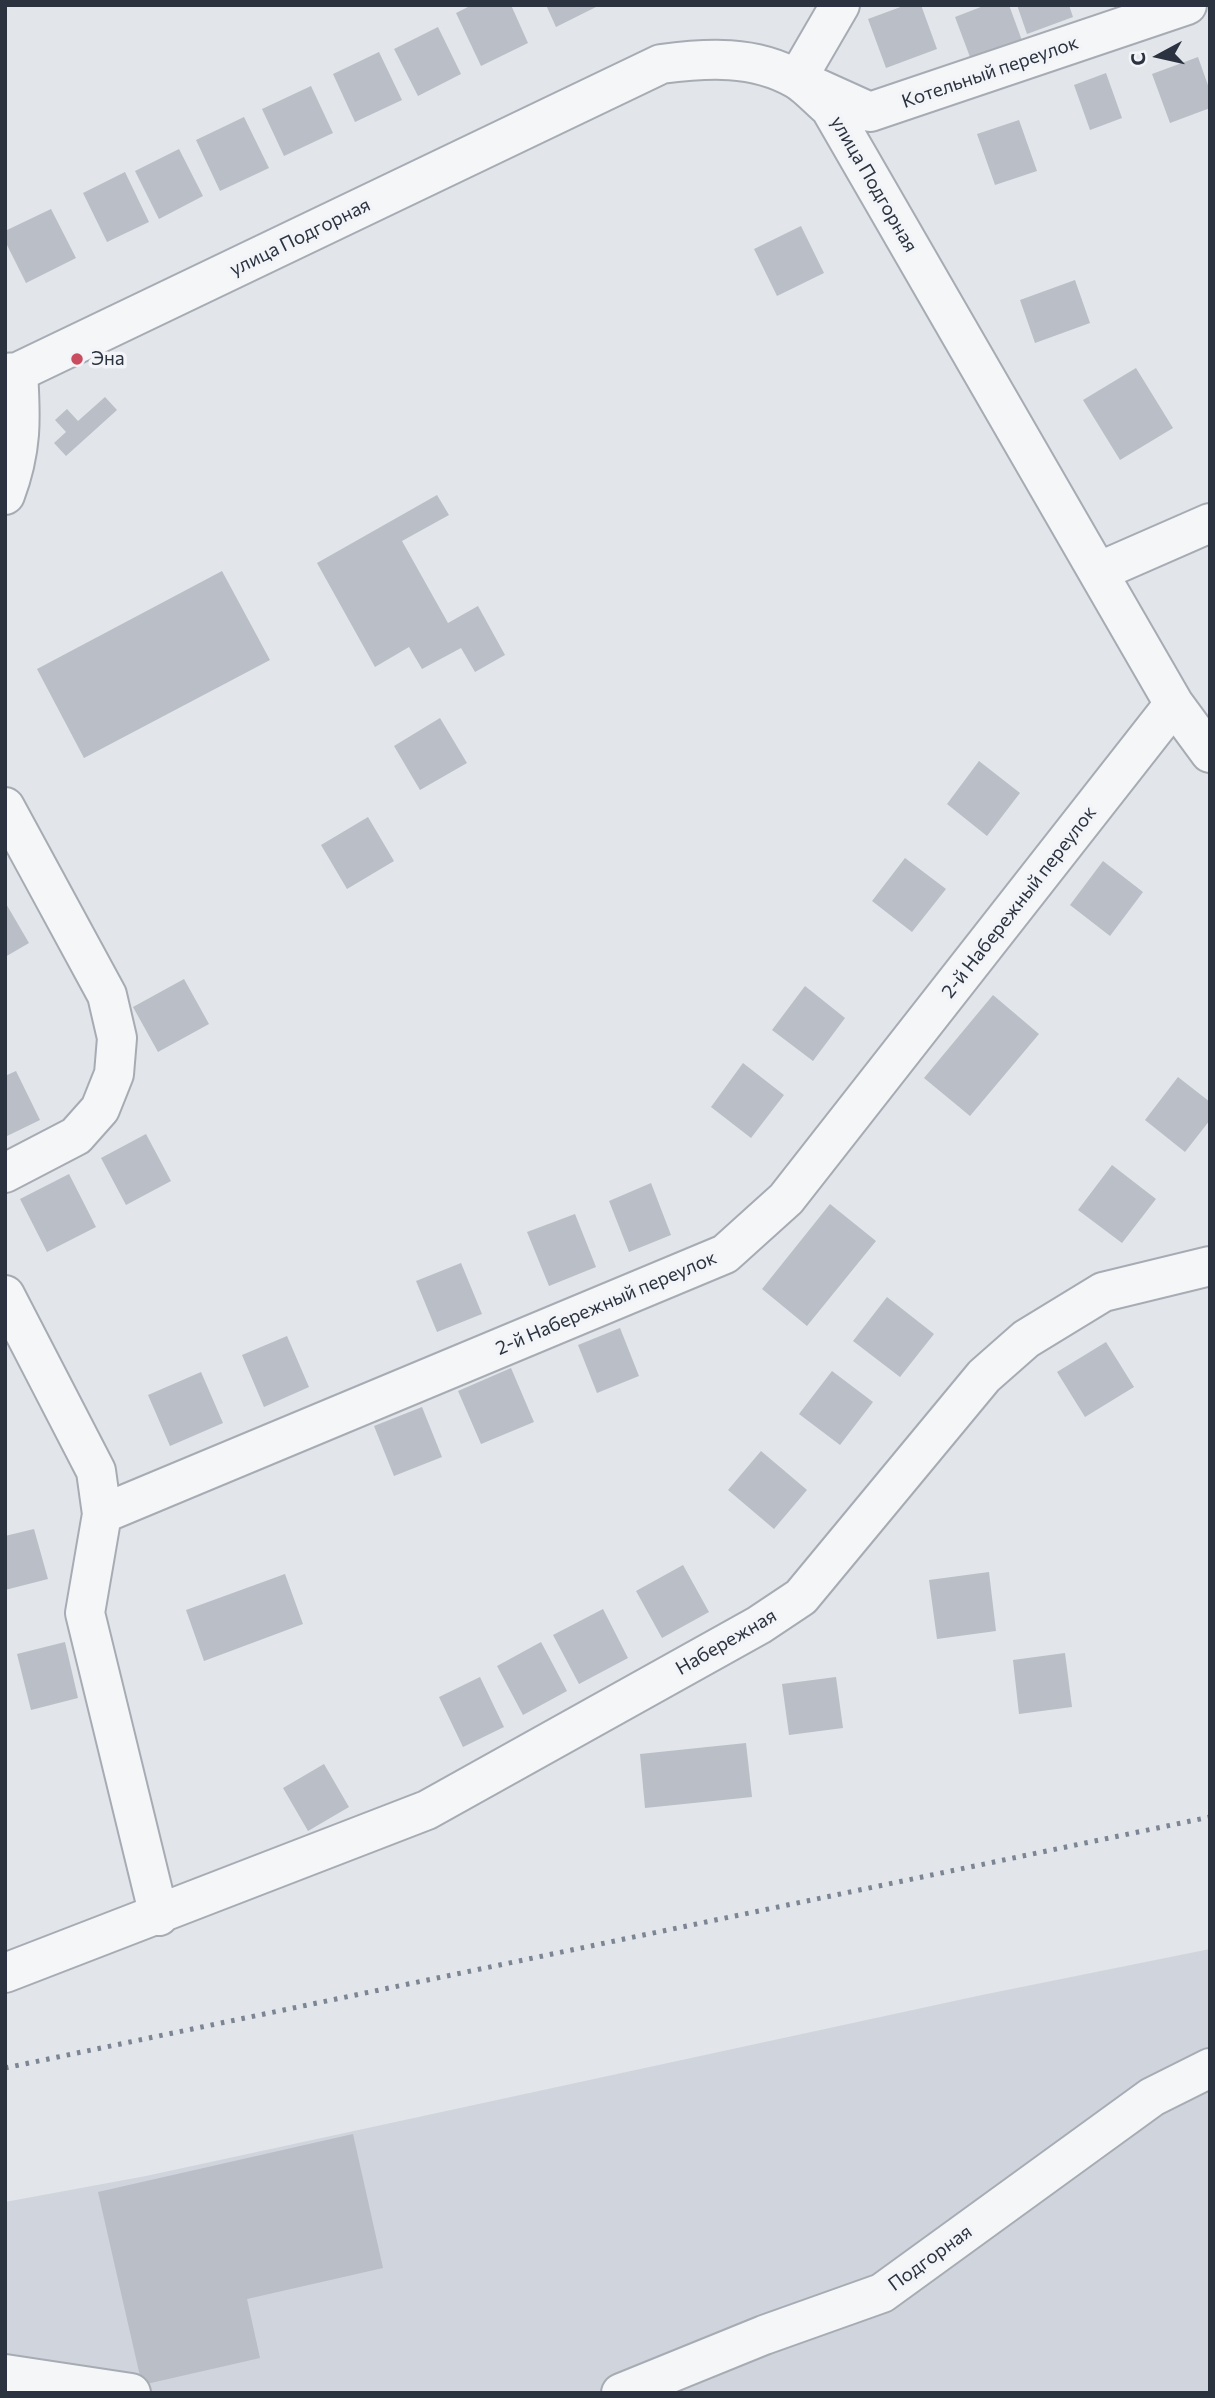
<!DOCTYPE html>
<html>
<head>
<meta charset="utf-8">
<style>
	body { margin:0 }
	#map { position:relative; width:1215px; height:2398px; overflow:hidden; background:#e2e5ea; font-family:Commissioner,sans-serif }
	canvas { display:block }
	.frame { position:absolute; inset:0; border:7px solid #2b3341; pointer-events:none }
	.north { position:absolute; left:1124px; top:21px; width:70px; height:70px; -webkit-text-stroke:5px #f2f4f7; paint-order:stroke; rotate:262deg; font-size:19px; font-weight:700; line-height:28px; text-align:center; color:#2b3341 }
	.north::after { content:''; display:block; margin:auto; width:24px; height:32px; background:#2b3341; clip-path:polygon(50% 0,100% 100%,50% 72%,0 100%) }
</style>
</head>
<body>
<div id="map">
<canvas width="1215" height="2398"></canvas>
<div class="frame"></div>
<div class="north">С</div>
</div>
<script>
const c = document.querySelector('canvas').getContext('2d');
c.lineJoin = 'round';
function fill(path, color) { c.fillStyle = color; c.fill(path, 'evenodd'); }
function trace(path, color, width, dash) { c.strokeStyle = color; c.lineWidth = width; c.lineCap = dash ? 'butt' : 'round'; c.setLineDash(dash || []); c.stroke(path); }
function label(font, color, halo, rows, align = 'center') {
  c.font = font + ' Commissioner,sans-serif'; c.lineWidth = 7; c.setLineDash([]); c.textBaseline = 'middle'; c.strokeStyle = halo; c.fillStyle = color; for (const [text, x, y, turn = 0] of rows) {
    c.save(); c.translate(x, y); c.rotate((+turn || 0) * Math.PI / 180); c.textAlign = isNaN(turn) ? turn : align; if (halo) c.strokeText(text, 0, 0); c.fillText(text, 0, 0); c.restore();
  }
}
fill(new Path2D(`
	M1210,1949V2393H5V2202L146,2176L982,1995Z`), '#d0d4dc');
fill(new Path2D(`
	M472,5H511L528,43L481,66L456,13Z
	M546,5H600L556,27Z
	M906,5H921L937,49L886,68L868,19Z
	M986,5H1009L1024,46L973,65L955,17Z
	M1017,5H1069L1073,17L1027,34Z
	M438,27L461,74L418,96L394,49Z
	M379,52L402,100L355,122L333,74Z
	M1198,57L1210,91V108L1170,123L1152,74Z
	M1106,73L1122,118L1090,130L1074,85Z
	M311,86L333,133L284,156L262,109Z
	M244,117L269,168L220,191L196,140Z
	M1019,120L1037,171L995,185L977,134Z
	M179,149L203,196L159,219L135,171Z
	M125,172L149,222L107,242L83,193Z
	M51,209L76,258L26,283L5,241V231Z
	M801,226L824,273L777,296L754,249Z
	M1075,280L1090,323L1035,343L1020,300Z
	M1136,368L1173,428L1120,460L1083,400Z
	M105,397L117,410L66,456L54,443L66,432L55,420L67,409L78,421Z
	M437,495L449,515L402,541L448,623L478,606L505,655L475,672L461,648L422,669L409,647L375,667L317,563Z
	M222,571L270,660L84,758L37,669Z
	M440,718L467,763L420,790L394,746Z
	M979,761L1020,793L987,836L947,804Z
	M368,817L394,861L347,889L321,845Z
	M905,858L946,889L912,932L872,901Z
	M1103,861L1143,892L1110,936L1070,905Z
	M5,902L29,943L5,957Z
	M184,979L209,1024L158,1052L133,1007Z
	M805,986L845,1018L813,1061L772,1030Z
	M993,995L1039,1034L970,1116L924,1078Z
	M743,1063L784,1095L751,1138L711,1107Z
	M16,1071L40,1120L5,1137V1076Z
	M1178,1077L1210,1102V1120L1185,1152L1145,1120Z
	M146,1134L171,1181L126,1205L101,1158Z
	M1112,1165L1156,1199L1122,1243L1078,1210Z
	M69,1174L96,1227L47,1252L20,1199Z
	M651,1183L671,1235L629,1252L609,1201Z
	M830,1204L876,1241L807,1326L762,1289Z
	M575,1214L596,1267L549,1286L527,1232Z
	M461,1263L482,1314L437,1332L416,1281Z
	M887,1297L934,1334L900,1377L853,1341Z
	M620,1328L639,1376L597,1393L578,1345Z
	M287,1336L309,1387L264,1407L242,1355Z
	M1106,1342L1134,1387L1085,1417L1057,1372Z
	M511,1368L534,1422L481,1444L458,1391Z
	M832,1371L873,1402L840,1445L799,1414Z
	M201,1372L223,1423L170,1446L148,1395Z
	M422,1407L442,1457L394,1476L374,1426Z
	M761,1451L807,1490L774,1529L728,1490Z
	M34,1529L48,1579L5,1590V1536Z
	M683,1565L709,1612L662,1638L636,1591Z
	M989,1572L996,1631L937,1639L929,1580Z
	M285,1574L303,1624L204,1661L186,1610Z
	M603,1609L628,1658L579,1684L553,1635Z
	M65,1642L78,1698L31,1710L17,1654Z
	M541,1642L567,1691L523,1715L497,1666Z
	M1065,1653L1072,1707L1019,1714L1013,1660Z
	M480,1677L504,1727L463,1747L439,1697Z
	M836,1677L843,1728L789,1735L782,1684Z
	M746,1743L752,1797L645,1808L640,1754Z
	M324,1764L349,1807L308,1831L283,1788Z
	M353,2134L383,2268L247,2299L260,2358L142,2385L98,2192Z`), '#b9bec7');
const minor = new Path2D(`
	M840,5L797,79L870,112L1187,5
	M5,373L18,372L661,64C707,58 754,55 796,79C808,86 819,99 830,108L1174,704L1210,753
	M5,495C22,450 21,419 18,372
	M1098,572L1210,523
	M5,807L107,995L117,1038L114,1074L100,1109L76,1136L5,1173
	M5,1295L96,1471L102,1514L85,1613L159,1916
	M102,1514L725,1254L786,1199L1174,704
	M5,1973L427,1810L759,1625L801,1597L984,1376L1026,1339L1103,1292L1210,1266
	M5,2374L131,2393
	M621,2393L764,2335L882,2293L1152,2097L1210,2068`);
trace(minor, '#a7acb4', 42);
trace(minor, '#f5f6f8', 38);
trace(new Path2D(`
	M5,2068L1210,1817`), '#7c8593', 5, [3.5, 7]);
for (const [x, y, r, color] of [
	[77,359,7,"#ca4c5f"]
]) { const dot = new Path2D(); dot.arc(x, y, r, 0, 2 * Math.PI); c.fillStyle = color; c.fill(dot); trace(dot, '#f2f4f7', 2.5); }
label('19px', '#2b3341', '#f2f4f7', [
	["Котельный переулок",990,72,-19],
	["улица Подгорная",874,184,60],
	["улица Подгорная",300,237,-26],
	["2-й Набережный переулок",1019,902,-52],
	["2-й Набережный переулок",606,1303,-23],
	["Набережная",726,1642,-30],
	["Подгорная",930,2258,-36]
]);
label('19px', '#2b3341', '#f2f4f7', [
	["Эна",91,359]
], 'left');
</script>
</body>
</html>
